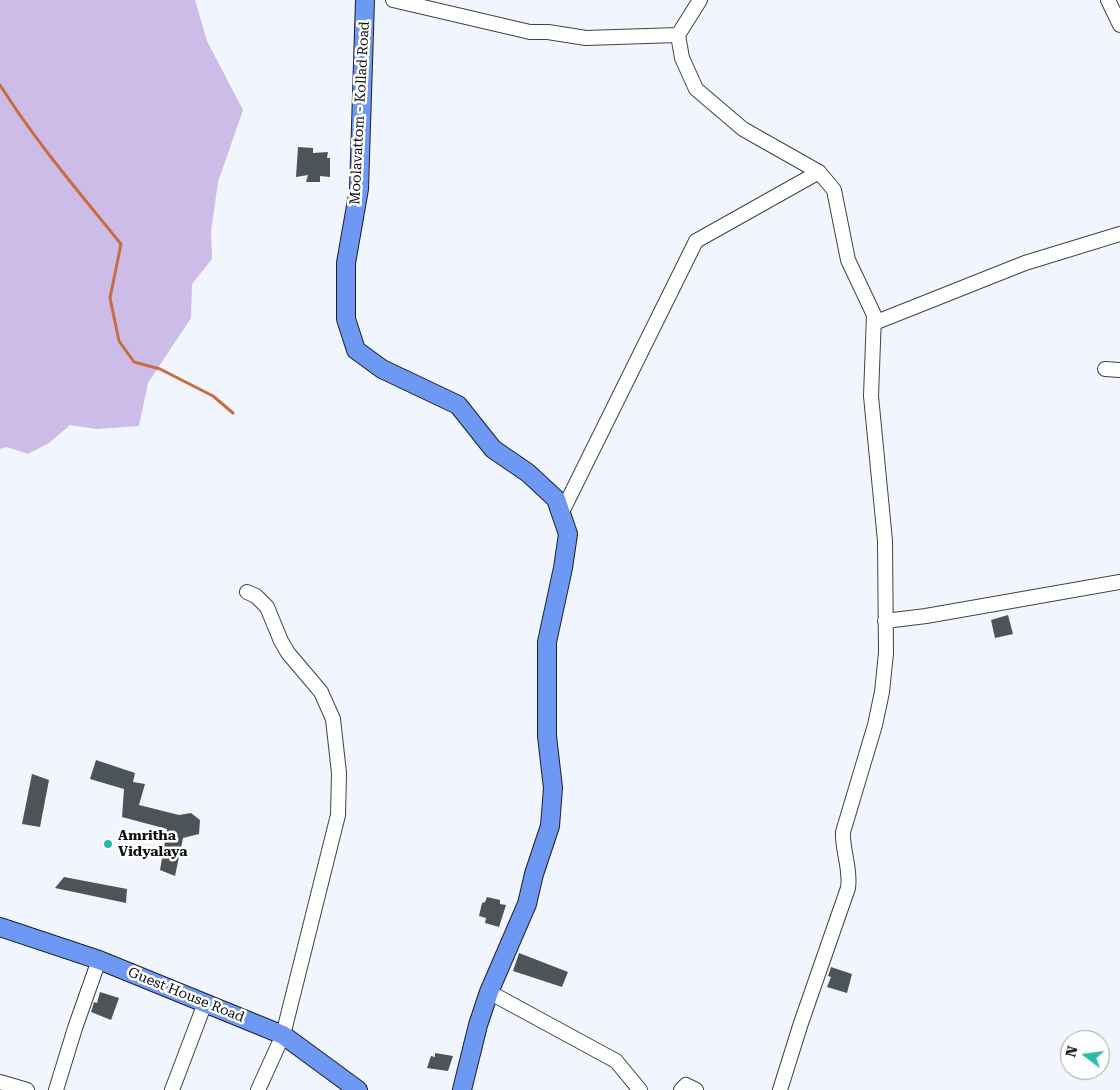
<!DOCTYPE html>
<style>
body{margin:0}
#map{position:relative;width:1120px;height:1090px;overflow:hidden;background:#f1f5fe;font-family:"Roboto Serif",serif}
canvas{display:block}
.north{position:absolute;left:1060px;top:1030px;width:50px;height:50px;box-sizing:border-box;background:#fff;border:1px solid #9f9f9f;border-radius:50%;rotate:285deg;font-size:14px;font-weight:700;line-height:20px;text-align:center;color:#0f0f0f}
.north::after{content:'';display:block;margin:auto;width:18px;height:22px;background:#2cbaa8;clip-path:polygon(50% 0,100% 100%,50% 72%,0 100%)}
</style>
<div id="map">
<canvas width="1120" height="1090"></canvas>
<div class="north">N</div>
</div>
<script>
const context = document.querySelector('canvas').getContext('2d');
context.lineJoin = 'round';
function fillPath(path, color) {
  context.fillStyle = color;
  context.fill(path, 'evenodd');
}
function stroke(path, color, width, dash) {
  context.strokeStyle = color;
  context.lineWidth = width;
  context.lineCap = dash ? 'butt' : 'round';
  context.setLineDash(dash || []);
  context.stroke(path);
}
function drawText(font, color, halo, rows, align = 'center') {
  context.font = font + ' "Roboto Serif",serif';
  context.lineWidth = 5;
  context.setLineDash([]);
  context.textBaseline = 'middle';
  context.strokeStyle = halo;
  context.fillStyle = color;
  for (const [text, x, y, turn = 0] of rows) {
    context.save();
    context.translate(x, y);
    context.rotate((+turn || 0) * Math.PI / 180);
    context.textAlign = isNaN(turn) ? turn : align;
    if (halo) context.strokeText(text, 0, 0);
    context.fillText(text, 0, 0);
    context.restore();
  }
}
fillPath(new Path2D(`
 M0,0H195L207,41L243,110L218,182L211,232L212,259L192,284L191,318L148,383L139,426L96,429L70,425L49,443L28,454L7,447L0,449Z`), '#cebce8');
stroke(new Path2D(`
 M0,85C36,142 78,191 121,244L110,298L119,341L134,362L160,369L213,396L233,413`), '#c86d42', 3);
fillPath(new Path2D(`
 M298,147L313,148V153L328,152L327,158H330V177L320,176V182H306L308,175L296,177Z
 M1008,615L1013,634L995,638L991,620Z
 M96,760L135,773L133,782L145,784L139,805L179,815L191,813L200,820L199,834L183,838L175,876L160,870L167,829L122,817L124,789L90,779Z
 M32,774L49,780L40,827L22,824Z
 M64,877L127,889L126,903L55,888Z
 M487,897L500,900V904L506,905L499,927L485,923L486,918L479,916L482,903L485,902Z
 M519,953L568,972L562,987L513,971Z
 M831,967L852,974L847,993L827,987L831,977L828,976Z
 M100,992L119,998L111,1020L91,1012L94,1002L97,1003Z
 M435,1053L453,1056L448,1071L427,1068L431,1056L435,1057Z`), '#4c5457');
const minor = new Path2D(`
 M393,0L530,32H548L586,38L678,35
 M700,0L678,35L682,58L696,89L743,129L819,172L834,190L848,260L874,315L871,396L885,541L886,653L882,692L875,725L843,832C842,851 851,868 848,888L801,1023L780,1090
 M1108,0L1120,25
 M874,323L1025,263L1120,234
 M1105,369L1120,370
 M561,514L696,241L819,172
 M247,592L256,596L267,607L281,641L288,653L321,692L333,719L339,773L338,815L283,1035L258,1090
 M885,621L926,616L1120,582
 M489,992L616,1061L640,1090
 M0,1082L27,1090
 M56,1090L75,1028L99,960
 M172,1090L205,1003
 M681,1090L686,1085L696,1090`);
const major = new Path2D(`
 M365,0L359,189L346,263V319L356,350L382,369L458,405L493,449L528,473L556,499L568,534L563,568L547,642V736L553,788L550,826L534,874L527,904L489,992L478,1025L462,1090
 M0,927L99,960L283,1035L358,1090`);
stroke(minor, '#424242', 16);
stroke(major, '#202020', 20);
stroke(minor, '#fff', 14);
stroke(major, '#6d98f3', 18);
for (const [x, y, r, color] of [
 [108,844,5,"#2cbaa8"]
]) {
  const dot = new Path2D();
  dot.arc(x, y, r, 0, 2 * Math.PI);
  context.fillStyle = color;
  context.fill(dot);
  stroke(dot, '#fff', 2);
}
drawText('14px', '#0f0f0f', '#fff', [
 ["Moolavattom - Kollad Road",360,113,-87],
 ["Guest House Road",186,995,22]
]);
drawText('bold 14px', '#0f0f0f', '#fff', [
 ["Amritha",118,836],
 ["Vidyalaya",118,852]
], 'left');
</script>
